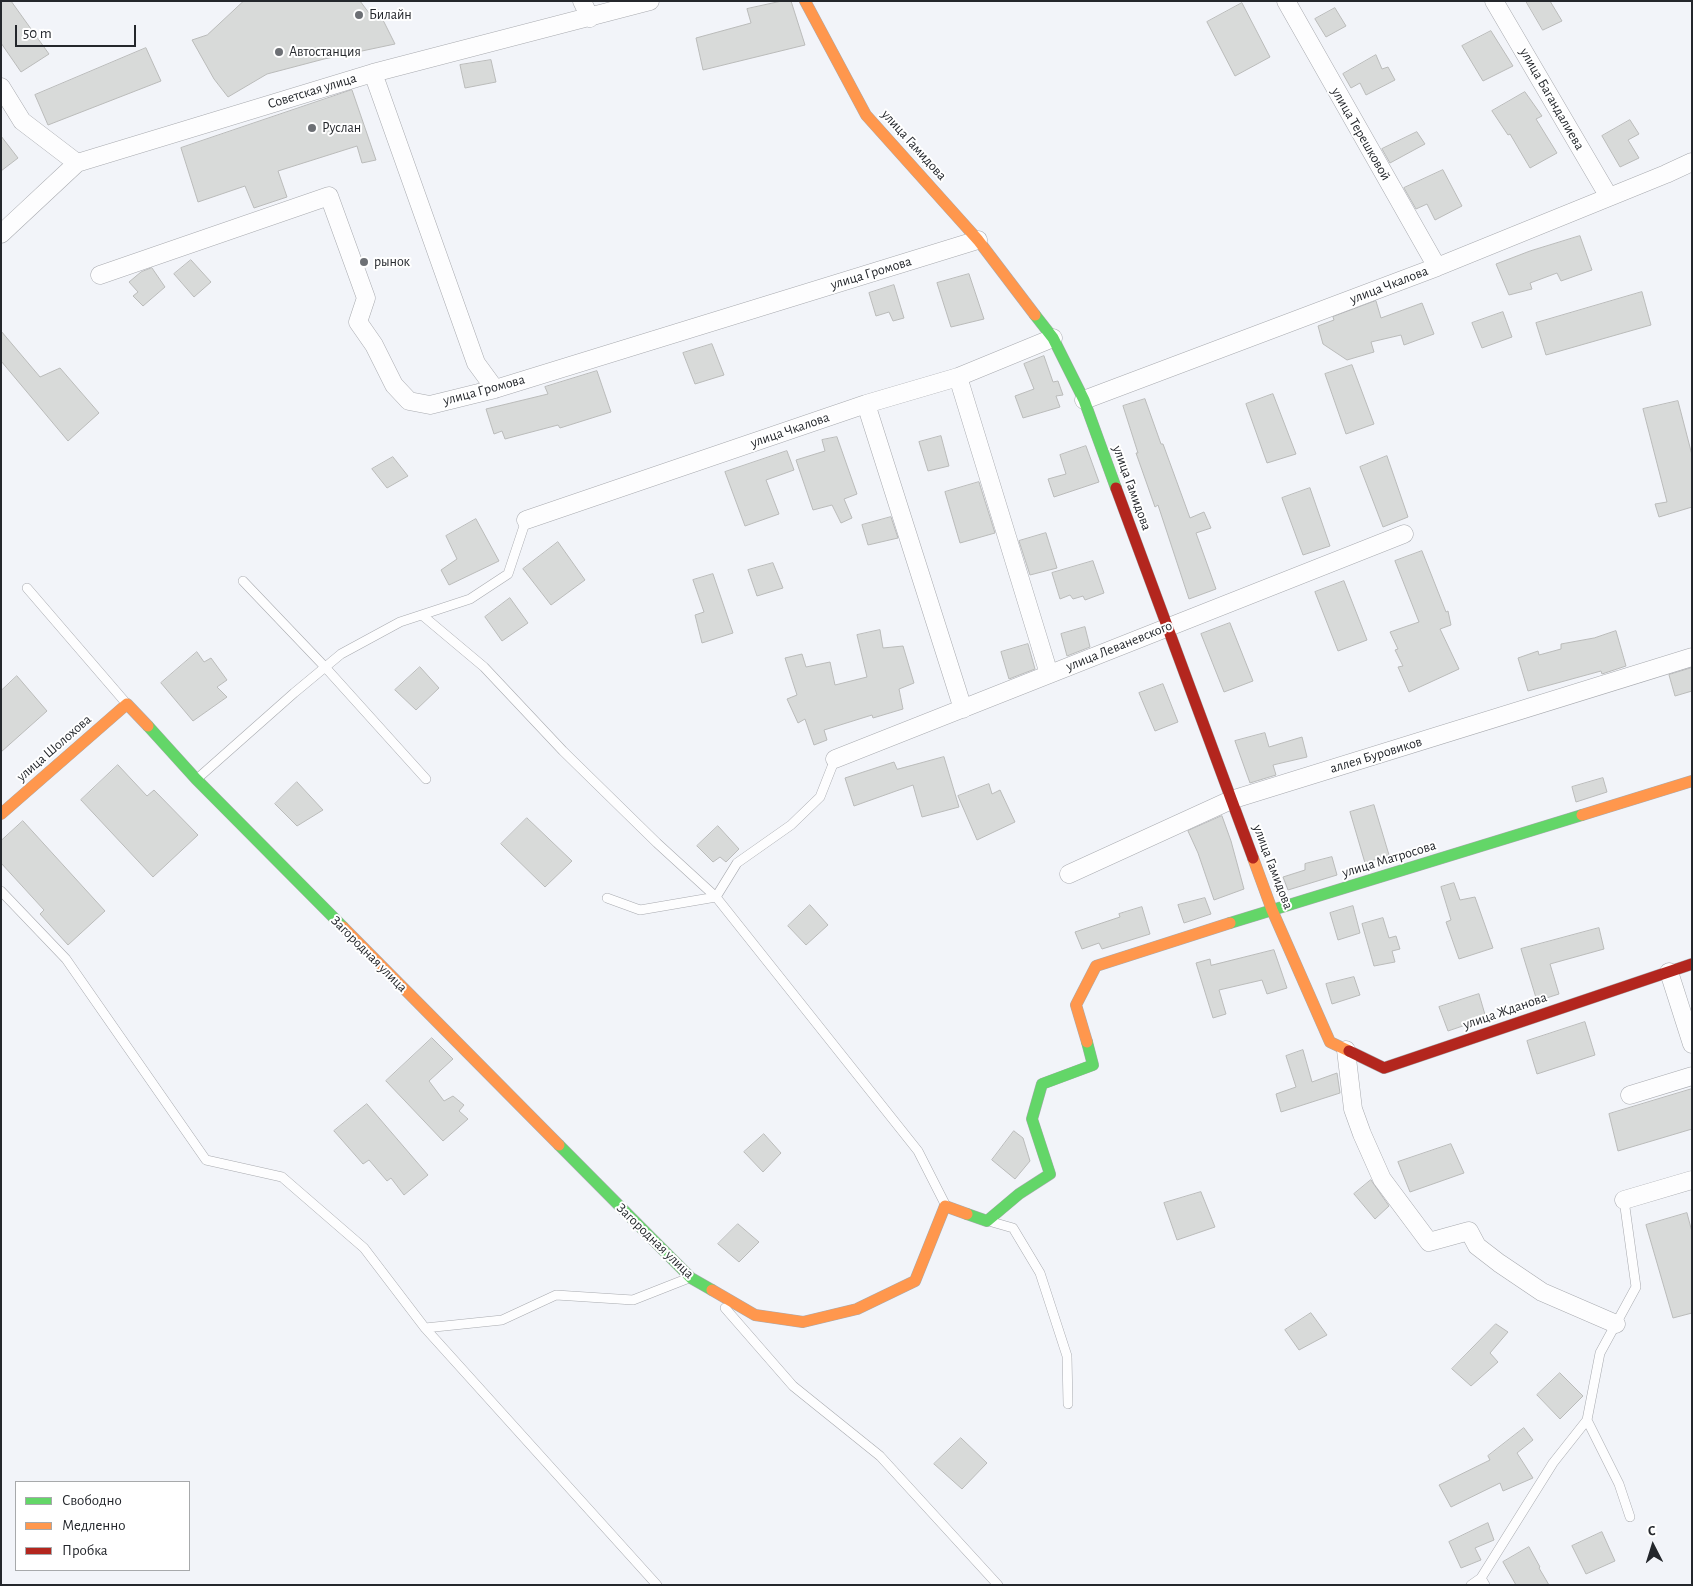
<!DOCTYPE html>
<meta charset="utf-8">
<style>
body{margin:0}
#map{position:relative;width:1693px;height:1586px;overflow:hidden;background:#f2f4f9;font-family:"Alegreya Sans",sans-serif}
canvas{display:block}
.frame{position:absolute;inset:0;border:2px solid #24272c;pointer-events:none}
.legend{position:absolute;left:15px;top:1481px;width:175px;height:90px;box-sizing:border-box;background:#fff;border:1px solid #a7a9ab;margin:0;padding:6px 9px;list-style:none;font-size:15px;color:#24272c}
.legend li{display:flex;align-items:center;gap:10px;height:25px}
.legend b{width:25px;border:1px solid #a7a9ab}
.north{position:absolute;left:1628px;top:1521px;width:50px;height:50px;-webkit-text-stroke:4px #fff;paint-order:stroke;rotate:355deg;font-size:14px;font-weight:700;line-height:20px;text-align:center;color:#24272c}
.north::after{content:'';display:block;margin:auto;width:18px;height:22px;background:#24272c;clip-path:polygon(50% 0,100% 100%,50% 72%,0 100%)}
.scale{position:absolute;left:15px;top:25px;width:121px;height:22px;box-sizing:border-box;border:2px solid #24272c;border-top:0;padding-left:6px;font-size:15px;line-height:18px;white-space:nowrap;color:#24272c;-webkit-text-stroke:4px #fff;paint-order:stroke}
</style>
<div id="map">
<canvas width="1693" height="1586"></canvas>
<div class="frame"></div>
<ul class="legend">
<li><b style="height:6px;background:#63d668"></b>Свободно</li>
<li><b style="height:6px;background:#ff974d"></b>Медленно</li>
<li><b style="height:6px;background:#b3261e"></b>Пробка</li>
</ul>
<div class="north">С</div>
<div class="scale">50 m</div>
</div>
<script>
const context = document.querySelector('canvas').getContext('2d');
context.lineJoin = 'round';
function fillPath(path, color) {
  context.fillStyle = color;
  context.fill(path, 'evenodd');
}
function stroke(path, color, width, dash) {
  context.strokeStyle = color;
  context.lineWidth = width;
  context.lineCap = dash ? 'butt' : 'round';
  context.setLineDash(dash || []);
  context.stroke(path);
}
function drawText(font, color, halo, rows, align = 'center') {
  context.font = font + ' "Alegreya Sans",sans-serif';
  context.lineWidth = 4;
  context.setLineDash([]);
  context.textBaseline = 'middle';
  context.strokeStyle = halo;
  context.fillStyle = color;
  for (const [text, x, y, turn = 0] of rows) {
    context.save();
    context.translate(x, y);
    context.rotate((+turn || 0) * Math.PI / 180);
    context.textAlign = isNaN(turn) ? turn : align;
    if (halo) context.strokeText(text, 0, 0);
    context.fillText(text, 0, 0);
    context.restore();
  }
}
const building = new Path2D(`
 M1,1H11L49,54L21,72L1,43Z
 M244,1H360L369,13L377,8L395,44L324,59L267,74L228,97L214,79L192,40L207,35Z
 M782,1H791L805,45L703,70L696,38L751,23L747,9Z
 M1526,1H1550L1562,21L1543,30Z
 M1242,3L1270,57L1235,76L1207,22Z
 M1335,8L1346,26L1326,37L1315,19Z
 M1491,31L1513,66L1483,81L1462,46Z
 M146,48L161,81L48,125L35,95Z
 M1376,55L1382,69L1388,67L1395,80L1366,95L1360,83L1351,88L1343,74Z
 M491,60L496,82L465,88L460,65Z
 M352,90L376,160L362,163L357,146L278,171L287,197L254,208L245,186L198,202L181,148Z
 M1525,92L1542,116L1536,119L1557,153L1530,168L1510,134L1508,135L1492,111Z
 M1630,120L1639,134L1628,140L1639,158L1620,167L1602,136Z
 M1417,132L1425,144L1390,163L1382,149Z
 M1,136L18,158L1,171Z
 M1443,170L1462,206L1435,220L1427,204L1416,209L1404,188Z
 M1580,236L1592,270L1561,281L1557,273L1530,283L1532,289L1509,295L1496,264L1530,251Z
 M191,260L211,282L194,297L174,274Z
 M152,268L165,287L143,306L133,296L138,292L129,282L141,272Z
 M969,274L984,319L951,327L937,283Z
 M894,285L904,318L893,321L889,312L876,316L869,293Z
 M1642,292L1651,325L1546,355L1536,323Z
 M1376,301L1381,318L1422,303L1434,334L1404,345L1401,335L1371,342L1374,352L1347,360L1323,344L1318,326L1334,320L1333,317Z
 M1503,312L1512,337L1482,348L1472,323Z
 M1,331L40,377L60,368L99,413L68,441L1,361Z
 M712,344L724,375L695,384L683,353Z
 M1044,356L1053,382L1058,381L1063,395L1056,396L1060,407L1023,418L1015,396L1034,389L1024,364Z
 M1352,365L1374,424L1346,434L1325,374Z
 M597,371L611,412L560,428L558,425L505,439L502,431L494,434L486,409L548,394L545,387Z
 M1273,394L1296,454L1267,463L1246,404Z
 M1145,399L1161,444H1163L1190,518L1204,512L1211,528L1196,533L1216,589L1189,599L1158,505L1155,507L1136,453H1138L1123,406Z
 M1678,401L1692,455V507L1659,517L1655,504L1667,502L1643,409Z
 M941,436L949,466L928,471L919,442Z
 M837,437L857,494L844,499L852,518L841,523L832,505L813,510L796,460L825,451L822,440Z
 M1086,446L1099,482L1054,497L1048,479L1066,474L1060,455Z
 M787,451L794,470L766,480L779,514L745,526L725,472Z
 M1387,456L1408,517L1383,527L1360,467Z
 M393,457L408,476L387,488L372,469Z
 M979,482L995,533L960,543L945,492Z
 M1310,488L1330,546L1303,555L1282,498Z
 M891,517L898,538L868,545L862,525Z
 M476,519L499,561L449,585L441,570L457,559L446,536Z
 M1046,533L1057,568L1030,575L1019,541Z
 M558,542L585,580L551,605L523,569Z
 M1422,551L1446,612L1448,611L1451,625L1440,629L1459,669L1409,692L1398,667L1403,666L1395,650L1398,649L1390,632L1419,622L1395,561Z
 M1093,561L1104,593L1085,600L1083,596L1073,599L1070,595L1060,599L1052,573Z
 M773,563L783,588L757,596L748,570Z
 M713,574L733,633L702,643L695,615L704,612L693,580Z
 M1344,581L1367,640L1338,651L1315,592Z
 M510,598L528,623L502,641L485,617Z
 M1230,623L1253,681L1224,692L1201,634Z
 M1085,627L1090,647L1067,656L1061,634Z
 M880,630L883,648L903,646L914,683L899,689L903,709L873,718L872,715L824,730L827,740L814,745L805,719L798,723L787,699L797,695L785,658L802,654L806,667L830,662L835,685L867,677L857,635Z
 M1616,631L1626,666L1602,674L1601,671L1528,691L1518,658L1538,651L1539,655L1561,649V644L1594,638Z
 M1028,644L1035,669L1009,679L1001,652Z
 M197,652L204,662L211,658L227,680L217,687L227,697L193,721L161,683Z
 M420,667L439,688L416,710L395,690Z
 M1692,668V691L1675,696L1669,675Z
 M17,676L47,711L1,752V691Z
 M1163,684L1178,722L1155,731L1139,693Z
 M1265,733L1269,747L1302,737L1307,757L1273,765L1276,775L1250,783L1235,741Z
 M944,757L959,807L922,817L913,785L854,806L845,778L894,762L897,769Z
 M118,765L147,796L154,790L198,835L153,877L81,800Z
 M1603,778L1607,792L1576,802L1572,787Z
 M297,782L323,810L297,826L275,804Z
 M989,784L992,794L1000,790L1015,822L977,840L958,796Z
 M1374,805L1389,855L1365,863L1350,812Z
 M1222,816L1231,841L1244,889L1214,900L1198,853L1188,831Z
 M527,818L572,861L545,887L501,844Z
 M23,821L105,911L68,945L40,914L44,910L1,863V841Z
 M718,826L739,849L726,862L720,857L713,862L697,846Z
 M1332,857L1337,875L1288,890L1283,877L1305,870V864Z
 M1454,883L1460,900L1475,897L1493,948L1459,959L1446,922L1451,920L1441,887Z
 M1205,898L1211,914L1184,923L1178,905Z
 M810,905L828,925L806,945L788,926Z
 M1353,906L1360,933L1338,940L1330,913Z
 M1142,907L1150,934L1102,949L1099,943L1082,949L1075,932L1120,917L1119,914Z
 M1383,918L1389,938L1396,936L1400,949L1392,951L1395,962L1374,966L1362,924Z
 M1599,928L1604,949L1550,964L1559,994L1537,1001L1521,949Z
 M1274,950L1287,988L1267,994L1262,980L1219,990L1226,1014L1213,1018L1196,963L1210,959L1211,965Z
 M1354,977L1360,995L1332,1004L1326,984Z
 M1479,994L1486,1018L1448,1031L1439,1007Z
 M1585,1022L1595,1055L1537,1074L1527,1041Z
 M432,1038L453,1059L429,1081L444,1101L453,1096L464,1105L459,1111L468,1119L443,1141L386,1081Z
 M1303,1050L1312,1082L1337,1073L1340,1093L1281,1112L1276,1094L1296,1087L1286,1056Z
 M1692,1089V1129L1618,1151L1609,1114Z
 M367,1104L428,1175L404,1195L391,1178L387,1181L369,1160L363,1164L334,1131Z
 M1014,1131L1023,1138L1030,1161L1015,1179L992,1160Z
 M764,1134L781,1153L763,1172L744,1152Z
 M1451,1144L1464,1173L1410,1192L1398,1162Z
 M1371,1180L1389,1206L1375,1219L1354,1194Z
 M1201,1192L1215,1227L1177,1240L1164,1203Z
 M1687,1213L1692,1232V1313L1673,1318L1646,1225Z
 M738,1224L759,1242L739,1262L718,1244Z
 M1311,1313L1327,1335L1299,1350L1285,1330Z
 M1496,1324L1508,1332L1490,1353L1498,1362L1471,1386L1452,1369Z
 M1560,1373L1583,1396L1560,1419L1537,1395Z
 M1524,1428L1533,1440L1517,1453L1533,1478L1503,1491L1500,1483L1451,1507L1439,1485L1490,1460L1488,1456Z
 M961,1438L987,1463L962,1489L934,1464Z
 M1488,1523L1494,1540L1475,1548L1481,1560L1461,1568L1449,1542Z
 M1602,1532L1615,1561L1586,1574L1572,1546Z
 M1529,1547L1540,1567L1539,1568L1549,1585H1516L1503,1562Z`);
fillPath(building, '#d8dad9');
stroke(building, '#babbba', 1);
const lane = new Path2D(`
 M243,581L325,667L426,779
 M27,588L126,703
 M422,615L484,667L563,751L657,843L716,897L918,1151L945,1204
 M198,778L294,693L341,654L400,622L470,599L508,574L526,520
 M1,891L66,959L206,1160L282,1177L364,1248L425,1328L657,1585
 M607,898L640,910L716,897L737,863L791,825L820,797L835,759
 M992,1222L1013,1228L1040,1273L1067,1356L1068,1404
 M725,1308L793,1386L880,1456L998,1585
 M425,1328L502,1320L556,1295L633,1300L689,1278
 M1587,1420L1619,1484L1630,1517
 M1471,1585L1481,1578
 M1485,1585L1481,1578L1553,1463L1587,1420L1600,1353L1636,1287L1624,1200`);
const street = new Path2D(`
 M582,1L590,18
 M1286,1L1437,267
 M1494,1L1609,197
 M373,73L476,363L495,389
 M1,87L22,121L77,163
 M1,234L77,163L373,73L650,1
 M100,275L329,196L366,298L358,322L374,345L394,385L409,401L430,405L495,389L978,240
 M958,377L1049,674
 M1084,400L1437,267L1666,174L1692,162
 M866,404L963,709
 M526,520L866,404L958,377L1053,338
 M835,759L1404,534
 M1069,874L1231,800L1692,657
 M1669,972L1692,1044
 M1346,1050L1353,1109L1362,1134L1382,1179L1429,1242L1469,1231L1477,1246L1499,1263L1542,1292L1616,1324
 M1630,1095L1692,1076
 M1624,1200L1692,1180`);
const fast = new Path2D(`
 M1035,315L1053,338L1084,400L1116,488
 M148,726L196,779L343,927
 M1230,923L1582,815
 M559,1145L691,1278L712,1290
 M967,1214L987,1221L1019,1194L1050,1174L1032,1119L1042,1084L1093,1065L1087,1042`);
const slow = new Path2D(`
 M805,1L866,115L978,240L1035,315
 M1,814L127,704L148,726
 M1582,815L1692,781
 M1253,858L1272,910L1330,1042L1349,1051
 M343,927L559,1145
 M1087,1042L1076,1005L1096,966L1230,923
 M712,1290L755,1315L803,1322L857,1309L915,1281L945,1206L967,1214`);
const jam = new Path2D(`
 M1116,488L1253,858
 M1349,1051L1384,1068L1692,964`);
stroke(lane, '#a8aaaf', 10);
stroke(street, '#a8aaaf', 19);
stroke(fast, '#a8aaaf', 12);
stroke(slow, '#a8aaaf', 12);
stroke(jam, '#a8aaaf', 12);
stroke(lane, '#fdfdfe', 9);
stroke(street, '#fdfdfe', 18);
stroke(fast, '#63d668', 11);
stroke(slow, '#ff974d', 11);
stroke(jam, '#b3261e', 11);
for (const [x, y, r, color] of [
 [359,15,5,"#6c6f74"],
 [279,52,5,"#6c6f74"],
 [312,128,5,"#6c6f74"],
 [364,262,5,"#6c6f74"]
]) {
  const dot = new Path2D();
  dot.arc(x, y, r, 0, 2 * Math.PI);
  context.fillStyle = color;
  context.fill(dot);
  stroke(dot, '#fff', 2);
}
drawText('14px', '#24272c', '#fff', [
 ["Билайн",369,15],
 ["Автостанция",289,52],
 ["Руслан",322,128],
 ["рынок",374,262]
], 'left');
drawText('14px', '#24272c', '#fff', [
 ["Советская улица",312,91,-17],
 ["улица Багандалиева",1552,99,60],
 ["улица Терешковой",1361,134,60],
 ["улица Гамидова",914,145,48],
 ["улица Громова",871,273,-17],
 ["улица Чкалова",1389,285,-21],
 ["улица Громова",484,390,-15],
 ["улица Чкалова",790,430,-19],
 ["улица Гамидова",1132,488,70],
 ["улица Леваневского",1119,646,-22],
 ["улица Шолохова",54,748,-41],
 ["аллея Буровиков",1376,755,-17],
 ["улица Матросова",1389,859,-17],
 ["улица Гамидова",1273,867,69],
 ["Загородная улица",369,954,45],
 ["улица Жданова",1505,1011,-19],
 ["Загородная улица",655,1241,44]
]);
</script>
